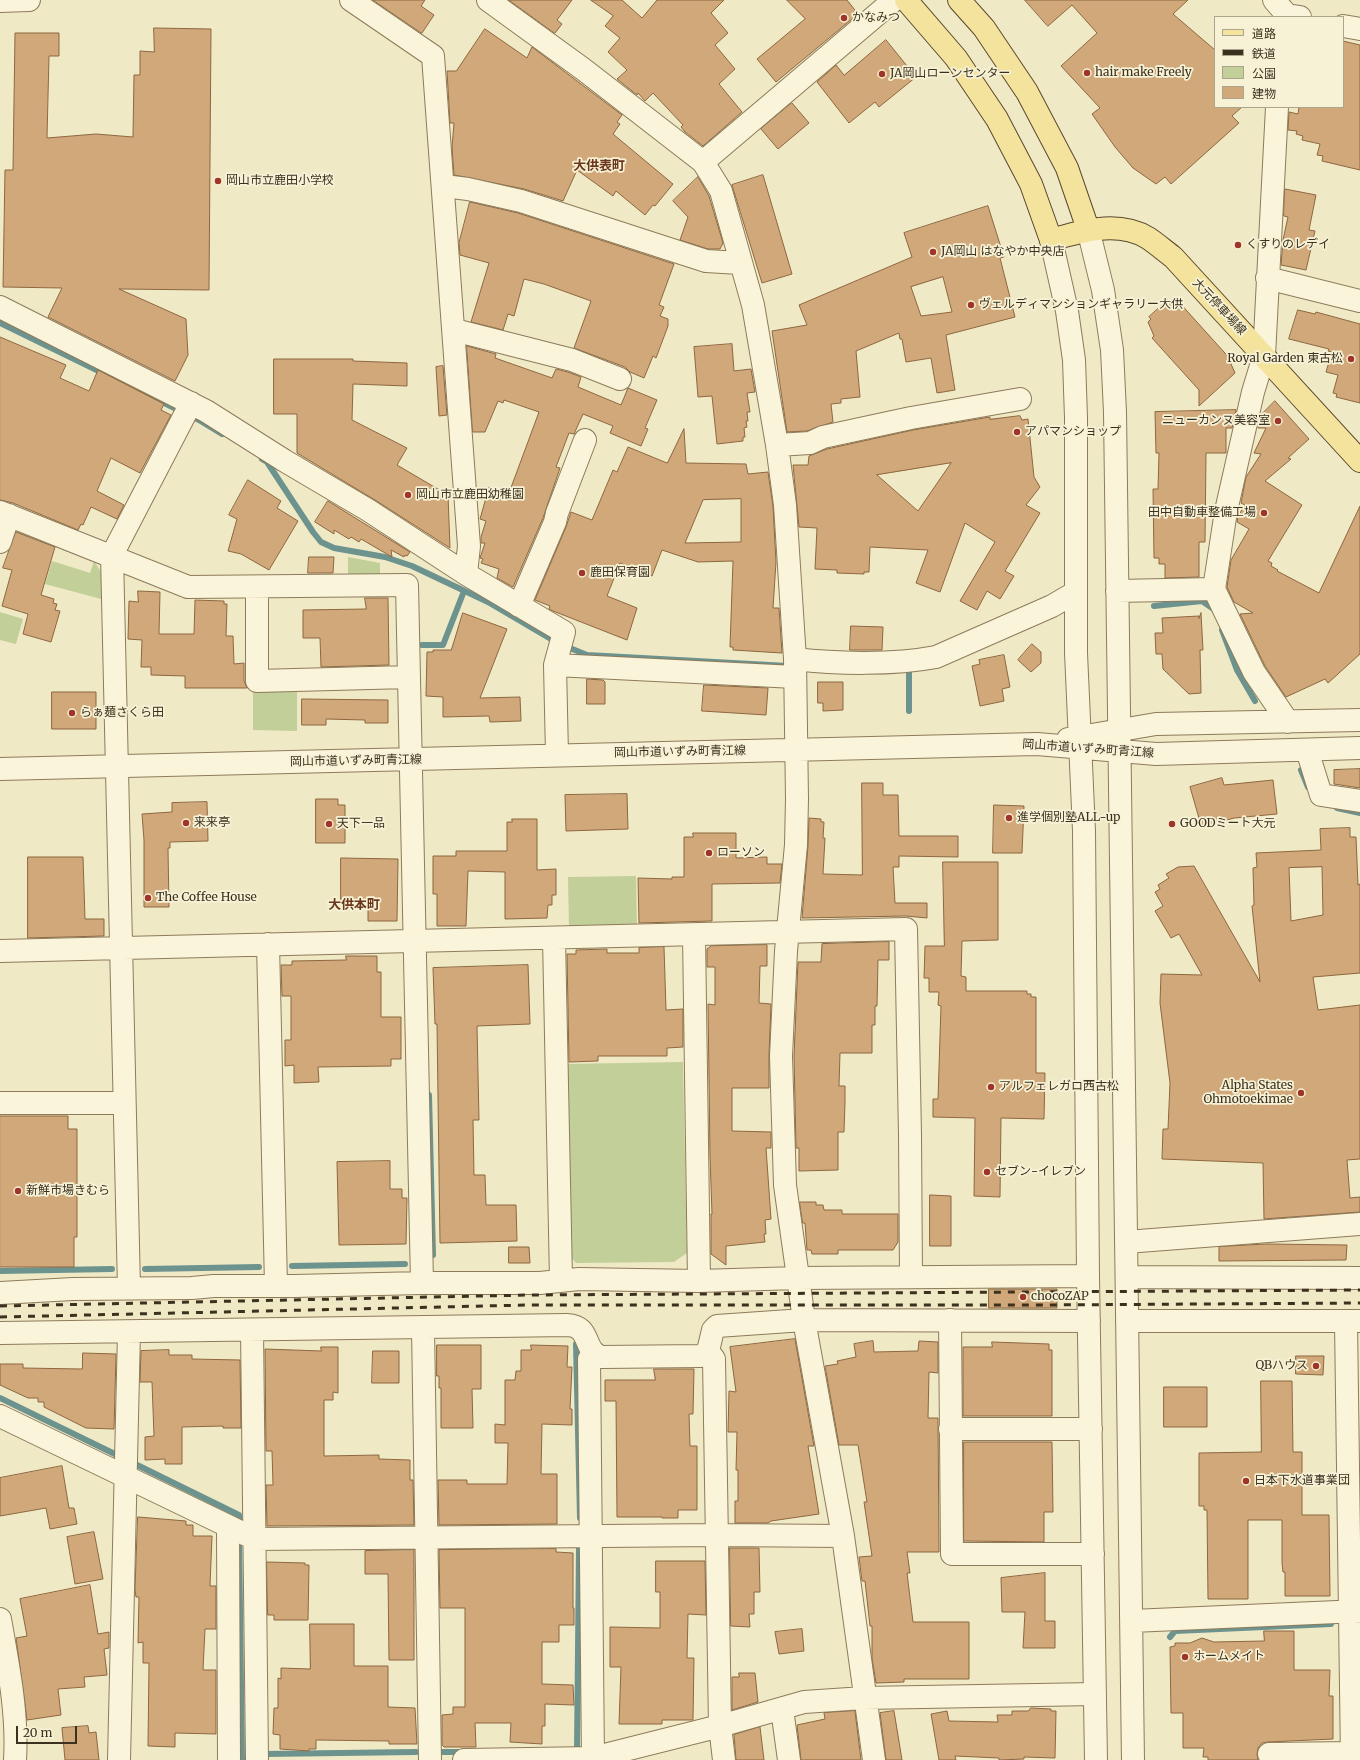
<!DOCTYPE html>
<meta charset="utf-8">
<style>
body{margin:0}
#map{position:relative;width:1360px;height:1760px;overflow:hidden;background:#f0e9c6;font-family:Merriweather,"Noto Sans JP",serif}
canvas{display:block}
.legend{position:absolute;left:1214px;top:16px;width:130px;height:92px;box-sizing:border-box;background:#f7f2d6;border:1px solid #aca58d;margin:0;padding:5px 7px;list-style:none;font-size:12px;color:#3c311f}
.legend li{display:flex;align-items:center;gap:8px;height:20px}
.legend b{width:20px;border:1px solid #aca58d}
.scale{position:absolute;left:16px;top:1726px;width:61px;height:18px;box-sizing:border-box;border:2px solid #3c311f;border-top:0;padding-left:5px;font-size:12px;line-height:14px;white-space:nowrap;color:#3c311f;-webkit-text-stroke:3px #f7f2d6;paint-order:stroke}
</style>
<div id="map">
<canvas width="1360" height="1760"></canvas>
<ul class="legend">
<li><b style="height:5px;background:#f4e39d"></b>道路</li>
<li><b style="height:5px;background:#3c311f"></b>鉄道</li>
<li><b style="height:11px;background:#c2cf99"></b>公園</li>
<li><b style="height:11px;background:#d0a87a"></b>建物</li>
</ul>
<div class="scale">20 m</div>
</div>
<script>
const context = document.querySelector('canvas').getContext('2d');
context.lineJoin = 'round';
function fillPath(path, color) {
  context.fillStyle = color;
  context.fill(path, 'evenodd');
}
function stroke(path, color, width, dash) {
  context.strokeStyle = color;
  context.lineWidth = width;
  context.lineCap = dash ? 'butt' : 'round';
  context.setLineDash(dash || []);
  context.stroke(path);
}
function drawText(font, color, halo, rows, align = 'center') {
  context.font = font + ' Merriweather,"Noto Sans JP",serif';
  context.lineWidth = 3.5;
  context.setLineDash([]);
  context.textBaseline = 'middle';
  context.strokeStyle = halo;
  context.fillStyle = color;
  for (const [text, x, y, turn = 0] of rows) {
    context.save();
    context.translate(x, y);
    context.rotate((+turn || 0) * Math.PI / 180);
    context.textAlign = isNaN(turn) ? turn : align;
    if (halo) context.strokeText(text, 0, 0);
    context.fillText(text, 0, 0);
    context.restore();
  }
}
fillPath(new Path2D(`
 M348,557L380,563V578L348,577Z
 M52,561L90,573L94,561L101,572V599L45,584Z
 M0,612L23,619L16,644L0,640Z
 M253,687H297V731L253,730Z
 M636,876L637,929H569L568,877Z
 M683,1062L687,1253L674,1262L576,1263L569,1255L565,1064Z`), '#c2cf99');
stroke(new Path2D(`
 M0,323L199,420L222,434
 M262,459L267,462L313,532L321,542L334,548L385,557L412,566L488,602L556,642
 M1154,606L1202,601L1215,610
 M1222,630L1237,670L1255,701
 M422,645H443L464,591
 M565,646L587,655L788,666
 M909,669V711
 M1301,770L1308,787
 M1337,808L1360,813
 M429,1095L433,1255
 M292,1266L405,1264
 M145,1269L259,1267
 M0,1271L112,1269
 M576,1344L580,1518
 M0,1398L123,1458
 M131,1462L239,1515V1527
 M239,1536L242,1760
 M1170,1637L1175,1631L1331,1624
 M577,1751L579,1549
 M443,1752H464
 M264,1754L416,1752`), '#6d938e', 6);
const building = new Path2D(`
 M373,0H425L421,6L434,15L422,33Z
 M509,0H572L557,20L562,24L555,33Z
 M591,0H622L642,18L657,0H724L711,13L728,33L715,45L735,69L719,84L742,112L703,146L685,132L681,127L683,125L653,93L645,101L638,93L637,95L617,79L627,70L608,52L620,38L605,26L613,16Z
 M787,0H847L858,14L776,82L757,59L805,19Z
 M1025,0H1188L1173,14L1215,50V107H1242L1232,116L1239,123L1171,184L1165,177L1156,184L1133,168L1115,147L1092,114L1100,108L1061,66L1097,33L1072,5L1048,26Z
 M154,28L211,29L209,290L119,289L186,319L188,355L175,381L48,317L62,288L3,287L5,170H13L15,33H59V56H49L47,138L96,134L133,137L134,75H140V51L154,52Z
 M485,29L527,58L532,47L622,115L617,122L620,124L613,134L673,184L655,206L653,205L645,215L616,191L613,196L577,170L563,201L524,189L454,175L452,147L454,123H450L447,71H456Z
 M886,40L916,77L879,107L875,102L849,123L817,82L836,65L844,75Z
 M1343,41L1360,45V170L1322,161L1323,156L1317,155L1320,144L1302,140L1303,136L1296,134L1297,131L1288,130L1289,112L1298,114L1299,107H1343Z
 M792,103L809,123L778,149L761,129Z
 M763,175L792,274L762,283L732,185Z
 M698,177L709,196L723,243L720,249H708L680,240L688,217L673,201Z
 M1285,189L1316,195L1309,230L1315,231L1306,270L1281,265L1283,240L1288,217L1284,216Z
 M470,202L518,213L674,264L659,305L664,307L660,316L668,319V326L656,358L653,356L644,378L630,372L625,367L574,348L591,301L544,284L524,279L514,316L508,314L503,330L471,322L489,263L460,255L459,243Z
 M988,206L1004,257L1000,258L1015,317L946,335L955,390L937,393L931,358L906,362L902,339H900L899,333L856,351L860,397L841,399V403L831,404L833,422L807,431L787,432L772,331L807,325L799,305L912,257L904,233ZM943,277L952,312L921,316L911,287Z
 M1168,300L1171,303L1173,301L1175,304L1178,301L1233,362L1231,364L1235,373L1199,406V390L1152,338L1154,336L1148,322L1151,319L1149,317Z
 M1298,310L1315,314L1316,312L1360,324V403L1336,397L1337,394L1333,393L1338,375L1326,372L1332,352L1328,351L1329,349L1289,339Z
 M0,337L66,365L60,378L89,391L98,370L164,404L161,410L171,415L140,473L111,458L97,491L124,505L117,519L91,507L83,525L81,524L78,530L13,503L0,500Z
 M732,344L734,371L751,369L755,392L747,393L750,412H747L748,421H746L747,427L744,428L745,437H743V441L717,444L712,396L698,397L694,347Z
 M467,346L496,354L495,358L552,378L556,369L568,372L581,377L578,387L621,405L628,388L657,400L645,428L648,429L641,446L610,433L613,426L583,414L574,434L569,433L556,467L560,468L543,518L513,587L497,578L499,569L481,563L483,559L480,558L485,543H481V537L486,521L480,519L489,487L509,493L539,412L504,400L503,403L498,401L485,432H473Z
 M274,359H353V361L407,363V386L353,384L352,420L407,448L397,465L448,495L450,548L375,500L297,453V414H274Z
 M443,366L447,415L439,416L436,367Z
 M1275,401L1309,439L1288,458L1291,459L1265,481L1302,505L1268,561L1272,563L1271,566L1278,570L1277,571L1319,593L1360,506V654L1328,683L1325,679L1286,697L1265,666L1240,614L1253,613L1234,602L1227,587L1231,560L1249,529L1237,522L1238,516L1245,505L1241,503L1246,477L1261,454L1254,453L1266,428H1258L1261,415Z
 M1236,410L1232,428H1226V453H1206L1205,542H1199V577L1165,578V564H1159V558H1154L1153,489H1158L1159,453H1156L1155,412Z
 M1020,416L1022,420L1028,419L1034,477L1040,487L1026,505L1040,513L1005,571L1014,576L1000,599L987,591L977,610L960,601L995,542L965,523L940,592L916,583L928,550L870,547L869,572H864V574L837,573V570L815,569L817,528L799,527L793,465H808L809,456L827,449L913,430L990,417V419ZM951,463L918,511L877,475Z
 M684,429L686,463L746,464L748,474L768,472L773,506L776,562L773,608H779L782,653L733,650V647H730L733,561L698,562L662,550L652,576L620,563L607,596L637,608L627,640L553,611L549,609L550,606L535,600L566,527L571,512L592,520L613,470L617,472L628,447L667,463ZM741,499V542L685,543L703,500Z
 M248,480L281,501L277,508L298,521L269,570L241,554L228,551L237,519L229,515Z
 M328,501L410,552L407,556L405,555L404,557L391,550L392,557L361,539L359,542L351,537L349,539L334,530V534L315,522Z
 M16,532L55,547L41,595L54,599L53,603L57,604L55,610L60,611L51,642L23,634L28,614L2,606L12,570L3,568Z
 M309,557H334L333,573H308Z
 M138,591L160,592L159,634H194L195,600L224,601V604H227L226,636H233L234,664L244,663V681L247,688H185V676L151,675V667H141L142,640L128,639L129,601L138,602Z
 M365,598H388L389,665L321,667L320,638H303V610L366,609Z
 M463,613L507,629L480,698L520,697L521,721L490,722L489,716L443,717V697L426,696L427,652H433V650H451Z
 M1201,613L1203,650H1200L1201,693L1189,694L1163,669L1162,654H1156L1155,633H1163L1162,618L1199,616V618Z
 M851,626L883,627L882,650H850Z
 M1032,644L1041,652V663L1031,672L1018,660Z
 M1004,655L1010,687L1002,689L1004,701L980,706L972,666L980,664L979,660Z
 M587,679L603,680L605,682V704H587Z
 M818,682H843V710L823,711V703H818Z
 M704,685L768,688L766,715L702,711Z
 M52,692H96V729H52Z
 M302,699L388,700V723H365V720L326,719V725H302Z
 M1360,769V788L1334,784V770Z
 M1222,778L1224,785L1273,780L1277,814L1234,818L1207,826V824L1201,825L1190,787Z
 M862,783H883V795H898L899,836H958V857L899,856V867H893L895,903H927V918L906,916L802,918L808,846L809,818L821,819V822H824L823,838H825L823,874L862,875Z
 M627,794L628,829L566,831L565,795Z
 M316,799H338V805H345V843H316Z
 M207,802L208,841L170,842V848H168L169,907H144V840L142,814L172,812V803Z
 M994,805L1024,806L1022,853H993Z
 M512,819H537V870L556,869V895H552V905H548L547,918L505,919V872L468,871L466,926H437V894H433V856H456V851H507V822H512Z
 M1350,828V837H1356L1358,885L1360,884V973L1313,977L1318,1010L1360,1005V1159L1347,1160L1350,1198L1360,1197V1212L1264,1219L1263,1163L1162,1159L1163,1129H1168L1170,1083L1160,1003L1161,974L1202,975L1179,934L1171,938L1155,911L1163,906L1155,892L1160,889L1158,885L1169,878L1166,874L1178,867L1194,866L1260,982L1252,906L1254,905L1253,868L1257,867L1256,853L1321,850L1320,829ZM1322,867L1323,915L1291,921L1289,868Z
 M693,833H736V858L767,857V864H782L780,883L712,884V921L639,923L638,878L672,879V877H684V837H693Z
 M28,857H83L85,919H104V936L28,938Z
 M341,858L398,859L397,921H368V901H341Z
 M943,862H998V940L962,941L961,976L966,977V991H1027V994H1031V997H1036V1073H1045L1044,1119L1001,1118L1000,1197L974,1196L975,1118L933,1117V1099H938L941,1006L938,1005L939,992H929V978H924L925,946H944Z
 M889,942V960H878L877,1006H875V1025H872V1053H840L839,1086H845V1103L844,1132H838V1170L799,1171V1148H796L794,1056L798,962H821L822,944Z
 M767,945V966H760L759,1003L771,1004L769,1055V1088H732V1131L771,1132V1148H766L771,1219L765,1220L766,1234H764L765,1242L726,1246V1265L711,1254V1214H712L710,1156L708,1004L715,1005V967H707V949L711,946Z
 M664,947L666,1010L683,1009V1047L667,1048V1056H598V1061L569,1062L567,954H576V950L607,949V953H639V948Z
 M346,956H377V972H381V1017H401V1059H391V1066L318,1067L319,1082L294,1083V1065L285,1066V1040H291V996H282L281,965H292V961L346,960Z
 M528,965L530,1024L477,1026L479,1120H473L474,1175H485L486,1205H516L517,1241L440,1243L437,1024H435L433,968Z
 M0,1116H68V1129H77V1237H74V1267H0Z
 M390,1161V1189H402V1198H407L406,1244L339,1245L337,1162Z
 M930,1195L951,1196V1246H930Z
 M800,1202H816V1205H823L824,1210H842V1214H898V1242L893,1250H838V1254H812L811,1250H807L805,1223H803Z
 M1266,1244L1347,1245L1346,1260L1219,1261V1247Z
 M509,1247H529L530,1263H509Z
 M989,1289H1057V1308H989Z
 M795,1339L814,1446H808L819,1514L771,1521L768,1523H735V1501H738V1470H736L737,1432H728L729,1391L736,1392L730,1347Z
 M873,1341L874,1352L918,1351L919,1341L938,1342V1373L929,1372L928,1418H938L939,1552H907L910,1573H907L913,1622H969V1679H904V1682L876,1683L872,1658V1626H870L865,1581H862L859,1557L872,1556L864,1502H867L858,1445H839L825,1366L838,1364L837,1361L856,1357L854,1344Z
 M992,1342L1049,1344V1350H1052V1416H963V1347H992Z
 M437,1345H481V1389H472L473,1428H441V1388H439V1376H437Z
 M531,1345L568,1346L567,1367H572L570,1409H572V1425L542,1424L541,1474H557V1524L439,1525L438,1480H467V1484H507L508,1443H495V1424L505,1425V1380H515L516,1371H521V1350H531Z
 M321,1347H338V1393L333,1392V1400H324V1456L379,1455V1459L410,1460V1480H413L414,1525L267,1526L266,1485H273L272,1451H266L265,1349L321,1351Z
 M169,1350V1355H192V1359L240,1360L241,1428H223V1426L182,1427V1464H165V1459L145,1460V1437L154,1436L152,1382H140L141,1351Z
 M373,1351H399V1383H372Z
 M83,1353L116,1354L114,1429L86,1428L44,1407V1402H38V1398H28L0,1385V1364H23V1368L82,1369Z
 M1296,1356H1324L1323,1375L1296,1374Z
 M654,1369H694L693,1414H689L690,1446H697V1510H678V1518H662V1517H617L616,1401H605V1380H655Z
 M1261,1381H1292L1293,1452H1302V1515H1329L1330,1596H1285V1572H1283L1282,1563V1520H1248V1599H1208L1207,1510H1204V1506H1199V1453L1261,1452Z
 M1164,1387H1207V1427H1164Z
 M964,1442H1052L1053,1512H1044V1542L964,1541Z
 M62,1466L69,1508H74L77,1524L50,1529L46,1508L0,1516V1478Z
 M138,1517L186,1521V1525H193V1536H212L210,1586H216V1629H205L203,1670H216V1734L175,1733V1747L148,1746L149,1663H143V1642L138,1643L139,1597H136L135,1590Z
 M94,1532L103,1579L75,1584L67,1537Z
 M730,1548H759L760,1592H754V1614H749L750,1627L731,1626Z
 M556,1549V1552L573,1553V1608H574V1625H559V1642H542V1684L573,1685L574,1705L545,1704V1726H542V1744L510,1742L511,1723H475L476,1747H444L442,1745V1715L453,1714V1707H465V1608H440L439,1550Z
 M414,1550V1660H389L388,1574H365V1551Z
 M656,1561H705L706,1615L688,1614L687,1658H694L693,1720H662V1724H619L621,1667H610V1627L660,1628V1592H656Z
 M267,1562L305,1563V1565H309L308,1620H274V1615H268Z
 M1045,1573V1621H1055V1648H1023L1025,1612H1002L1001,1578Z
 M90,1585L98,1634L109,1632V1648L104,1649L107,1675L84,1677L85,1687L58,1689L61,1715L27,1720L16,1638L27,1636L20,1599Z
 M310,1624H354V1666H388V1707L415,1708L417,1744H389V1741L316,1740V1749H309V1751L280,1749V1735L273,1734L274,1708H278V1678L281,1679V1668L310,1669Z
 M802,1629L804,1651L779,1654L775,1632Z
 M1264,1631H1294V1670H1330L1329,1696H1333V1739L1268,1742L1262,1743L1258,1748L1257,1754L1258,1760H1208V1757H1203L1204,1748H1183V1713H1171L1170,1647L1175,1646V1643H1190L1202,1638L1214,1642L1264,1641Z
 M739,1673H755L758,1702L732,1710V1677H739Z
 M1031,1708L1051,1709V1711H1056L1055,1758L1024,1757V1759L999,1760V1758L955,1756L956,1760H939L931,1714L947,1711L949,1721L998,1722L997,1715H1012V1711H1028Z
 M855,1711L861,1760H801L797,1725L825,1719L824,1713Z
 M894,1711L902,1760H886L880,1713Z
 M88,1726L89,1733L96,1732L99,1760H65L62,1728Z
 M760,1727L764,1760H736L734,1735Z`);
fillPath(building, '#d0a87a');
stroke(building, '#8d673f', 1);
const minor = new Path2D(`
 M351,0L433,56L469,546L466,574
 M488,0L583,69L703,162L721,191L753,305L777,445L785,505L795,659L797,799L796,845L786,951L781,1056L785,1185L804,1320L843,1536L874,1760
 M1274,0L1287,15L1300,17
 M0,1L29,0
 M1343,26L1360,29
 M1277,107L1264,356L1253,392L1226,511L1214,589L1254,672L1288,722
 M703,162L894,0
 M444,186L468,189L521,201L706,261L740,263
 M1088,229L1103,290L1112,350L1115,412L1133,1760
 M1051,240L1067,311L1074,360L1076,418V653L1084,831L1088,1276L1096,1760
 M1267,278L1360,301
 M0,307L206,411L285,461L368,510L466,574L564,632L555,665L795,677
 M454,330L572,360L620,379
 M777,445L810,443L823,437L911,418L1020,399
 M0,512L188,587L407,585L422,1283
 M0,542L9,515
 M257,587V681L408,677
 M1117,591L1214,589
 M519,606L555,522L557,513L585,440
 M795,659C837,664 894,665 936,657L1052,606L1076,592
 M555,665L557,755
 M1068,739L1156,724L1360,720
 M1307,750L1321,795L1360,801
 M0,769L1037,744L1156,754L1360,748
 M694,935L699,1281
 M554,938L561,1280
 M268,944L276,1285
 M0,951L906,929L910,1135L911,1276
 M0,1103H124
 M1126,1242L1360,1224
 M1127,1277L1360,1278
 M129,1288L112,555L191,403
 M0,1293L73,1289L192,1288L214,1286H294L422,1283H540L579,1279L699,1281L798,1278L1088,1276
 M950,1320L952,1554H1093
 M1127,1321H1360
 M1346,1321L1352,1760
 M423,1328L430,1760
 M252,1330L257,1760
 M0,1333L567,1325C592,1326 582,1350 601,1357L701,1356L708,1351L713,1330L717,1326L804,1320L1089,1321
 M708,1351L714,1359L720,1726L724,1760
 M0,1416L255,1539L717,1535L843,1536
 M950,1429H1091
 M228,1528L229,1760
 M0,1619C8,1665 18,1713 15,1760
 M1132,1621L1360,1611
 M782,1709L789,1760
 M1269,1754L1352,1753
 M119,1760L129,1332
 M464,1760L593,1758L720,1726L804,1702L864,1698L1095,1694
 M593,1760L589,1359L593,1353`);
const major = new Path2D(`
 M906,0L956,58L997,119L1031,184L1051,240C1081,231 1118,220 1148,238C1157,244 1165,251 1173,257L1360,461
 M959,0L984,28L1027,92L1067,168L1088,229`);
stroke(minor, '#8d7b5b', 24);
stroke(major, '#5a482f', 24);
stroke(minor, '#faf4da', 22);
stroke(major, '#f4e39d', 22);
stroke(new Path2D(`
 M0,1306L529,1295L1360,1290
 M0,1317L528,1305H1042L1360,1303`), '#3c311f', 3, [7, 7]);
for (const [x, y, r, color] of [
 [844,18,4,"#9e3528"],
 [1087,73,4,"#9e3528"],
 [882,74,4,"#9e3528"],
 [218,181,4,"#9e3528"],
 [1238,245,4,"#9e3528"],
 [933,252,4,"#9e3528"],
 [971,305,4,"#9e3528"],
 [1351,359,4,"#9e3528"],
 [1278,421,4,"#9e3528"],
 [1017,432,4,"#9e3528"],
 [408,495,4,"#9e3528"],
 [1264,513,4,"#9e3528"],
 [582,573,4,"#9e3528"],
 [72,713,4,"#9e3528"],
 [1009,818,4,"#9e3528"],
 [186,823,4,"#9e3528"],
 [329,824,4,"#9e3528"],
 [1172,824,4,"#9e3528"],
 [709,853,4,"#9e3528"],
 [148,898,4,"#9e3528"],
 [991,1087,4,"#9e3528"],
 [1301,1093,4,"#9e3528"],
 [987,1172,4,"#9e3528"],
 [18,1191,4,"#9e3528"],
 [1023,1297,4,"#9e3528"],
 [1316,1366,4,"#9e3528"],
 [1246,1481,4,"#9e3528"],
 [1185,1657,4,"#9e3528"]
]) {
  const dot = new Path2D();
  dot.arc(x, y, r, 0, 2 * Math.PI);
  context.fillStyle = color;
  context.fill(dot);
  stroke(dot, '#f7f2d6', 1.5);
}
drawText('12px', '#3c311f', '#f7f2d6', [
 ["かなみつ",852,18],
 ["hair make Freely",1095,73],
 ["JA岡山ローンセンター",890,74],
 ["岡山市立鹿田小学校",226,181],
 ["くすりのレデイ",1246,245],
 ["JA岡山 はなやか中央店",941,252],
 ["ヴェルディマンションギャラリー大供",979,305],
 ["Royal Garden 東古松",1343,359,"right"],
 ["ニューカンヌ美容室",1270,421,"right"],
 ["アパマンショップ",1025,432],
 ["岡山市立鹿田幼稚園",416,495],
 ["田中自動車整備工場",1256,513,"right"],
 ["鹿田保育園",590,573],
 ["らぁ麺さくら田",80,713],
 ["進学個別塾ALL-up",1017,818],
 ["来来亭",194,823],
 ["天下一品",337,824],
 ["GOODミート大元",1180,824],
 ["ローソン",717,853],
 ["The Coffee House",156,898],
 ["Alpha States",1293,1086,"right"],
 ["Ohmotoekimae",1293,1100,"right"],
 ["アルフェレガロ西古松",999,1087],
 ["セブン-イレブン",995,1172],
 ["新鮮市場きむら",26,1191],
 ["chocoZAP",1031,1297],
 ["QBハウス",1308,1366,"right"],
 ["日本下水道事業団",1254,1481],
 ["ホームメイト",1193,1657]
], 'left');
drawText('12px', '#3c311f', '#f7f2d6', [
 ["大元停車場線",1219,307,47],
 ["岡山市道いずみ町青江線",1088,749,4],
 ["岡山市道いずみ町青江線",680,752,-1],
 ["岡山市道いずみ町青江線",356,761,-1]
]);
drawText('bold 13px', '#6b361c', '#f7f2d6', [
 ["大供表町",599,166],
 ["大供本町",354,905]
]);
</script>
